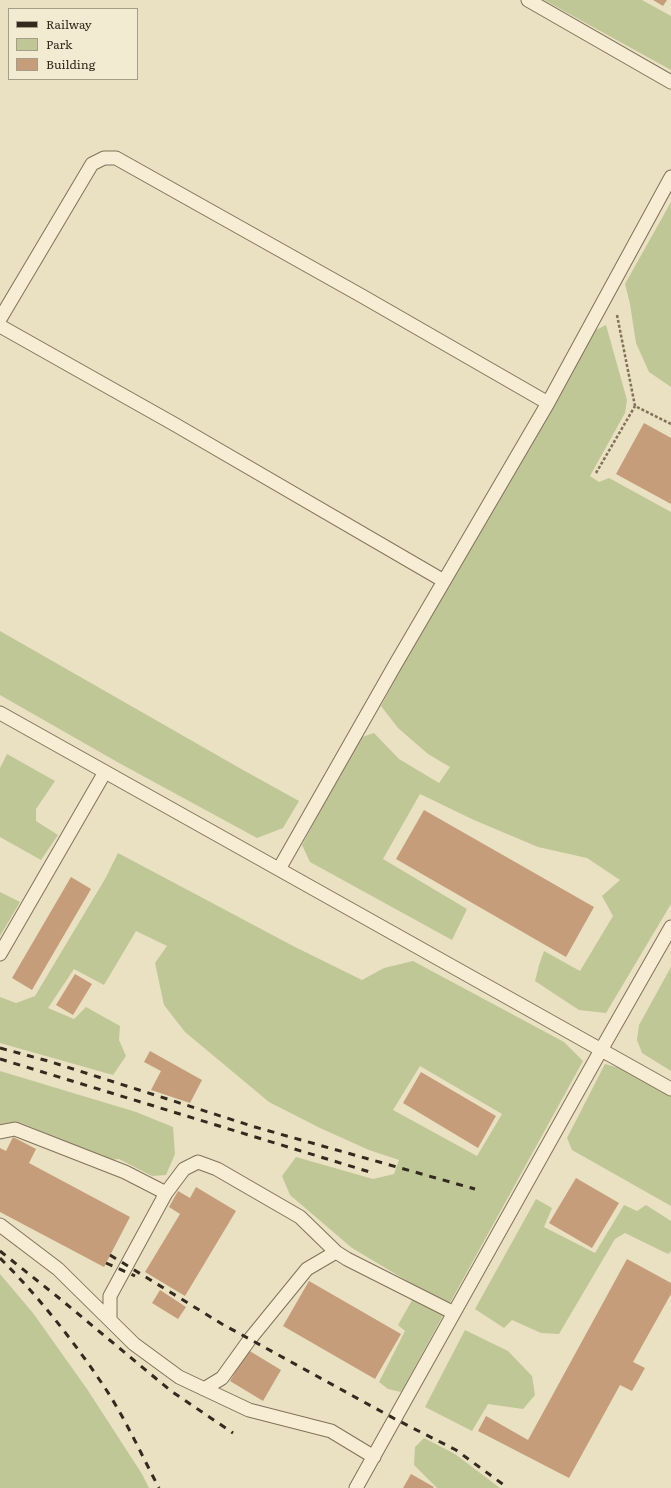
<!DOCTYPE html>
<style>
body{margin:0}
#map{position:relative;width:671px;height:1488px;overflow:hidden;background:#eae0c2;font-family:Literata,serif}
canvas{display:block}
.legend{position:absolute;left:8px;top:8px;width:130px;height:72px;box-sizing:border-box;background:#f2ead1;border:1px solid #a69d89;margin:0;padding:5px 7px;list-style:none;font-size:12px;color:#33291e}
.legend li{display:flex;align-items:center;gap:8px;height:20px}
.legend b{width:20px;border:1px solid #a69d89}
</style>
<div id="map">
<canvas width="671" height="1488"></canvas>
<ul class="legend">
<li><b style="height:5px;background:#33291e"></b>Railway</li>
<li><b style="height:11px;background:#bfc797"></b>Park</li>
<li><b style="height:11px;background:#c59d7a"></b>Building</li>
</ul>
</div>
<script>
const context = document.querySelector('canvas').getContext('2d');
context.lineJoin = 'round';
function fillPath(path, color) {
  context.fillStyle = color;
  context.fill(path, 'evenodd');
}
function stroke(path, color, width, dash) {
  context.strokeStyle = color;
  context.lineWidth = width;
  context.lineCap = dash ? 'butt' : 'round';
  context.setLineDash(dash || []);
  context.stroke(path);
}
fillPath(new Path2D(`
 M544,0H642L671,16V70Z
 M671,202V387L649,372L636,343L630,304L625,284Z
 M606,325L627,400L625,413L590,476L599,482L609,478L671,512V904L606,1013L579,1010L535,981L539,965L544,951L580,971L613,916L602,896L620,880L587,858L538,847L474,820L420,794L383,859L467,909L452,940L310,862L302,845L325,802L362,737L374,733L399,759L439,783L450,767L428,754L398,728L381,706L420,633L596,330Z
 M0,631L243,770L299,801L283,828L257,838L119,763L0,695Z
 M7,754L55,781L36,809V821L58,835L41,860L0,837V768Z
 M118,853L295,947L362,980L384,968L413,961L564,1042L583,1061L401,1392L388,1389L379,1382L405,1331L398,1325L419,1288L352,1248L290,1195L282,1176L296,1157L373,1179L394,1174L399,1160L369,1150L320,1128L269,1102L185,1032L164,1005L155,963L167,946L136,931L104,985L74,969L48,1008L74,1019L86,1007L120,1026L119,1040L126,1056L113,1075L0,1043V997L16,1003L35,996L105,879ZM420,1066L502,1114L477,1156L393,1110Z
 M0,892L20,902L0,936Z
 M671,967V1071L642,1053L637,1040L639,1025Z
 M605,1064L623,1069L671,1096V1206L572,1150L567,1138Z
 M0,1071L136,1112L173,1127L175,1154L166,1175L152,1176L119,1159L110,1160L21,1123L0,1126Z
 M536,1199L552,1208L544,1227L595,1253L624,1205L637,1211L646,1205L671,1221V1251L668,1254L625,1233L615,1239L559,1334L541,1333L512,1320L504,1328L475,1309Z
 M0,1274L33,1313L87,1389L142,1474L149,1488H0Z
 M465,1330L508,1351L532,1376L535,1395L523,1409L488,1404L472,1431L425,1407Z
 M424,1438L455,1454L500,1488H437L414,1465L415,1447Z`), '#bfc797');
fillPath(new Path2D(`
 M653,0H667L663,6Z
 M644,423L671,438V504L616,474Z
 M424,810L594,907L566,957L396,859Z
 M71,877L91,889L32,990L12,978Z
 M75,974L92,984L73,1015L56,1005Z
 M150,1051L202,1080L190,1103L151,1090L161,1071L144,1062Z
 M421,1072L496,1116L478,1148L403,1103Z
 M13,1137L36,1149L29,1163L130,1217L104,1267L0,1212V1148L6,1151Z
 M576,1178L619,1203L592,1248L549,1223Z
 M196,1187L236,1211L185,1296L145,1272L180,1214L169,1207L178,1191L190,1198Z
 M627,1259L671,1283V1294L633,1362L645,1368L632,1391L620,1385L569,1478L478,1431L486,1416L528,1440Z
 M309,1281L401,1334L375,1379L283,1326Z
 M160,1290L186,1307L178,1319L152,1303Z
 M248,1350L281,1370L263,1401L230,1381Z
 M411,1474L434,1487L433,1488H403Z`), '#c59d7a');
const service = new Path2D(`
 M528,0L671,82
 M0,319L92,164L104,158H116L362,296L548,403
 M0,326L174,424L444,581
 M0,713L671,1089
 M279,869L395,665L548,403L671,177
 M0,954L105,772
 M0,1132L15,1129L125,1172L166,1193
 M0,1225L58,1269L134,1344L179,1377L249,1410L331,1431L374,1457
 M110,1320V1296L166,1193L184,1169L198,1162L217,1169L300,1217L336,1252L347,1259L454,1313
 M204,1389L222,1378L250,1339L307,1269L336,1252
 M356,1488L601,1050L671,927`);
stroke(service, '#82715b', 15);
stroke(new Path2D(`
 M617,315L635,406L671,424
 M596,473L635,406`), '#82715b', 2.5, [3, 2]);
stroke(service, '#f6edd4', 13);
stroke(new Path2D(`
 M0,1048L48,1061L255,1127L475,1189
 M0,1059L373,1173
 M0,1251L59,1298L171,1391L233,1433
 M110,1255L222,1324L395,1419L456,1450L508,1488
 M0,1258C40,1298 76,1344 107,1391C127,1422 142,1456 159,1488
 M106,1263L135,1276`), '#33291e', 3, [7, 7]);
</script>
